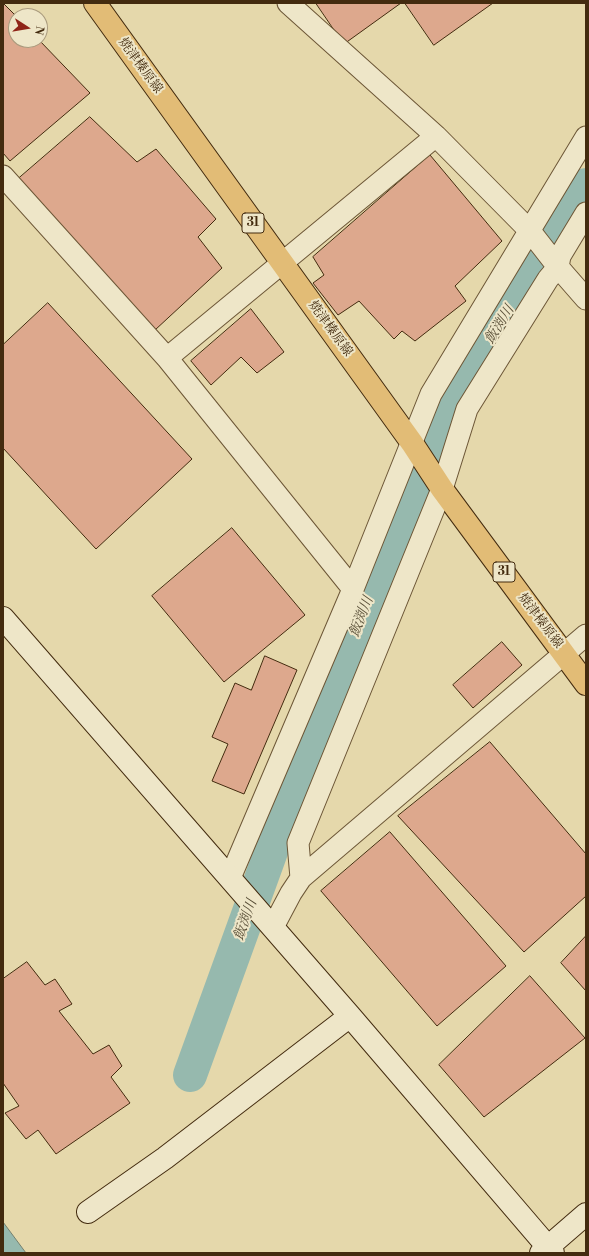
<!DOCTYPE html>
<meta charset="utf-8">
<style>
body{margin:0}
#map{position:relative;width:589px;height:1256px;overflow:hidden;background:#e5d8ab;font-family:"Libre Bodoni",serif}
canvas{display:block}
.frame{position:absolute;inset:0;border:4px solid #432b0f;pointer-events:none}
.north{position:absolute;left:8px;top:8px;width:40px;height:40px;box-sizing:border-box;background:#eee6c8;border:1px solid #aa9b7e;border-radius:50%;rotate:102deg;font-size:11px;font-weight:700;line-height:16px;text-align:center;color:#432b0f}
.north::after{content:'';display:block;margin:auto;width:14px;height:18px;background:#8f2418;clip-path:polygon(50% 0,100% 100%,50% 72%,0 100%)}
</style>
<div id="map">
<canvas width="589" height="1256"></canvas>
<div class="frame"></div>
<div class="north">N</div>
</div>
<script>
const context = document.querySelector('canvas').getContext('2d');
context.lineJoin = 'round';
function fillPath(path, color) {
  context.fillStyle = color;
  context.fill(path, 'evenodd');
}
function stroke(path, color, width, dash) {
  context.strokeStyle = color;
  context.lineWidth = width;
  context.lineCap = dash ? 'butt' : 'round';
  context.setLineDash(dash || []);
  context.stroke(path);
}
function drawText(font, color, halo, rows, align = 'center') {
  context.font = font + ' "Libre Bodoni","Noto Serif JP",serif';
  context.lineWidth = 4;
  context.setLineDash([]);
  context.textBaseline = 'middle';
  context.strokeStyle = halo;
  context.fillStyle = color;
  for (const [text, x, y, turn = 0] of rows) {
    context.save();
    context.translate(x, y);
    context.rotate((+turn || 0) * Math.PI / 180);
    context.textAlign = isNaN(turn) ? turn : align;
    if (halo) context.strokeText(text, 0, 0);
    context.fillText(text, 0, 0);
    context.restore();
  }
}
const water = new Path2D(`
 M3,1222L26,1253H3Z`);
fillPath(water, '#96b9ae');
stroke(water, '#75806e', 1);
stroke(new Path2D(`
 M190,1075L273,846L397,526L440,423L586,185`), '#96b9ae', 34);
const building = new Path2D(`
 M3,3L16,16V40H39L90,93L10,161L3,153Z
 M316,3H401L344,44Z
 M405,3H493L434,45Z
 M90,117L137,162L156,149L216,219L198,237L222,268L155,330L17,180Z
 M430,155L502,241L455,286L466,301L415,341L402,331L394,339L359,301L338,315L313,283L324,275L313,257Z
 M48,303L192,459L96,549L3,448V345Z
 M251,309L284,352L257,373L241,357L211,385L191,361Z
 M232,528L305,615L224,682L152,596Z
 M502,642L522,665L473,708L453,685Z
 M265,656L297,670L244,794L212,781L228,744L212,737L235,683L251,690Z
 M490,742L586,854V896L524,952L398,816Z
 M390,832L506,966L437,1026L321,891Z
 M586,936V991L561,963Z
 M27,962L45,985L55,979L72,1004L59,1011L93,1054L109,1045L122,1066L111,1077L130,1103L56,1154L38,1130L26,1139L5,1113L19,1106L3,1083V979Z
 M530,976L585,1038L484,1117L439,1065Z`);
fillPath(building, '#dda88d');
stroke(building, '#432b0f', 1);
const street = new Path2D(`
 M288,3L436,136L530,231L558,267L586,299
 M3,176L167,358L353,589L230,878
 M167,358L436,136
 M353,589L431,394L586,137
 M301,878L586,635
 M273,927L291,893L301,878L298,843L442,489L467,409L548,279L558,267L560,256L586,213`);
const secondary = new Path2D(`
 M3,618L350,1016L553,1253
 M88,1212L165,1158L350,1016
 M541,1253L586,1214`);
const primary = new Path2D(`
 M95,3L412,443L442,489L586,684`);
stroke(street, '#6c5636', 23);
stroke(secondary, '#432b0f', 24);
stroke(primary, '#432b0f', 24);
stroke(street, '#eee6c8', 21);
stroke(secondary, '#eee6c8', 22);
stroke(primary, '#e2bc76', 22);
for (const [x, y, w] of [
 [253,223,22],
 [504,572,22]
]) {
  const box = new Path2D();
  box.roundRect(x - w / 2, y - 10, w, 20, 3);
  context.fillStyle = '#eee6c8';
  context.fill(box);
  stroke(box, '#432b0f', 1);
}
drawText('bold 12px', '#432b0f', null, [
 ["31",253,223],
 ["31",504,572]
]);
drawText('13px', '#432b0f', '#eee6c8', [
 ["焼津榛原線",140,66,54],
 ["焼津榛原線",330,329,54],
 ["焼津榛原線",540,621,53]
]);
drawText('italic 14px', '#584e37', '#eee6c8', [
 ["飯渕川",500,325,-58],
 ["飯渕川",362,617,-69],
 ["飯渕川",246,920,-70]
]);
</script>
